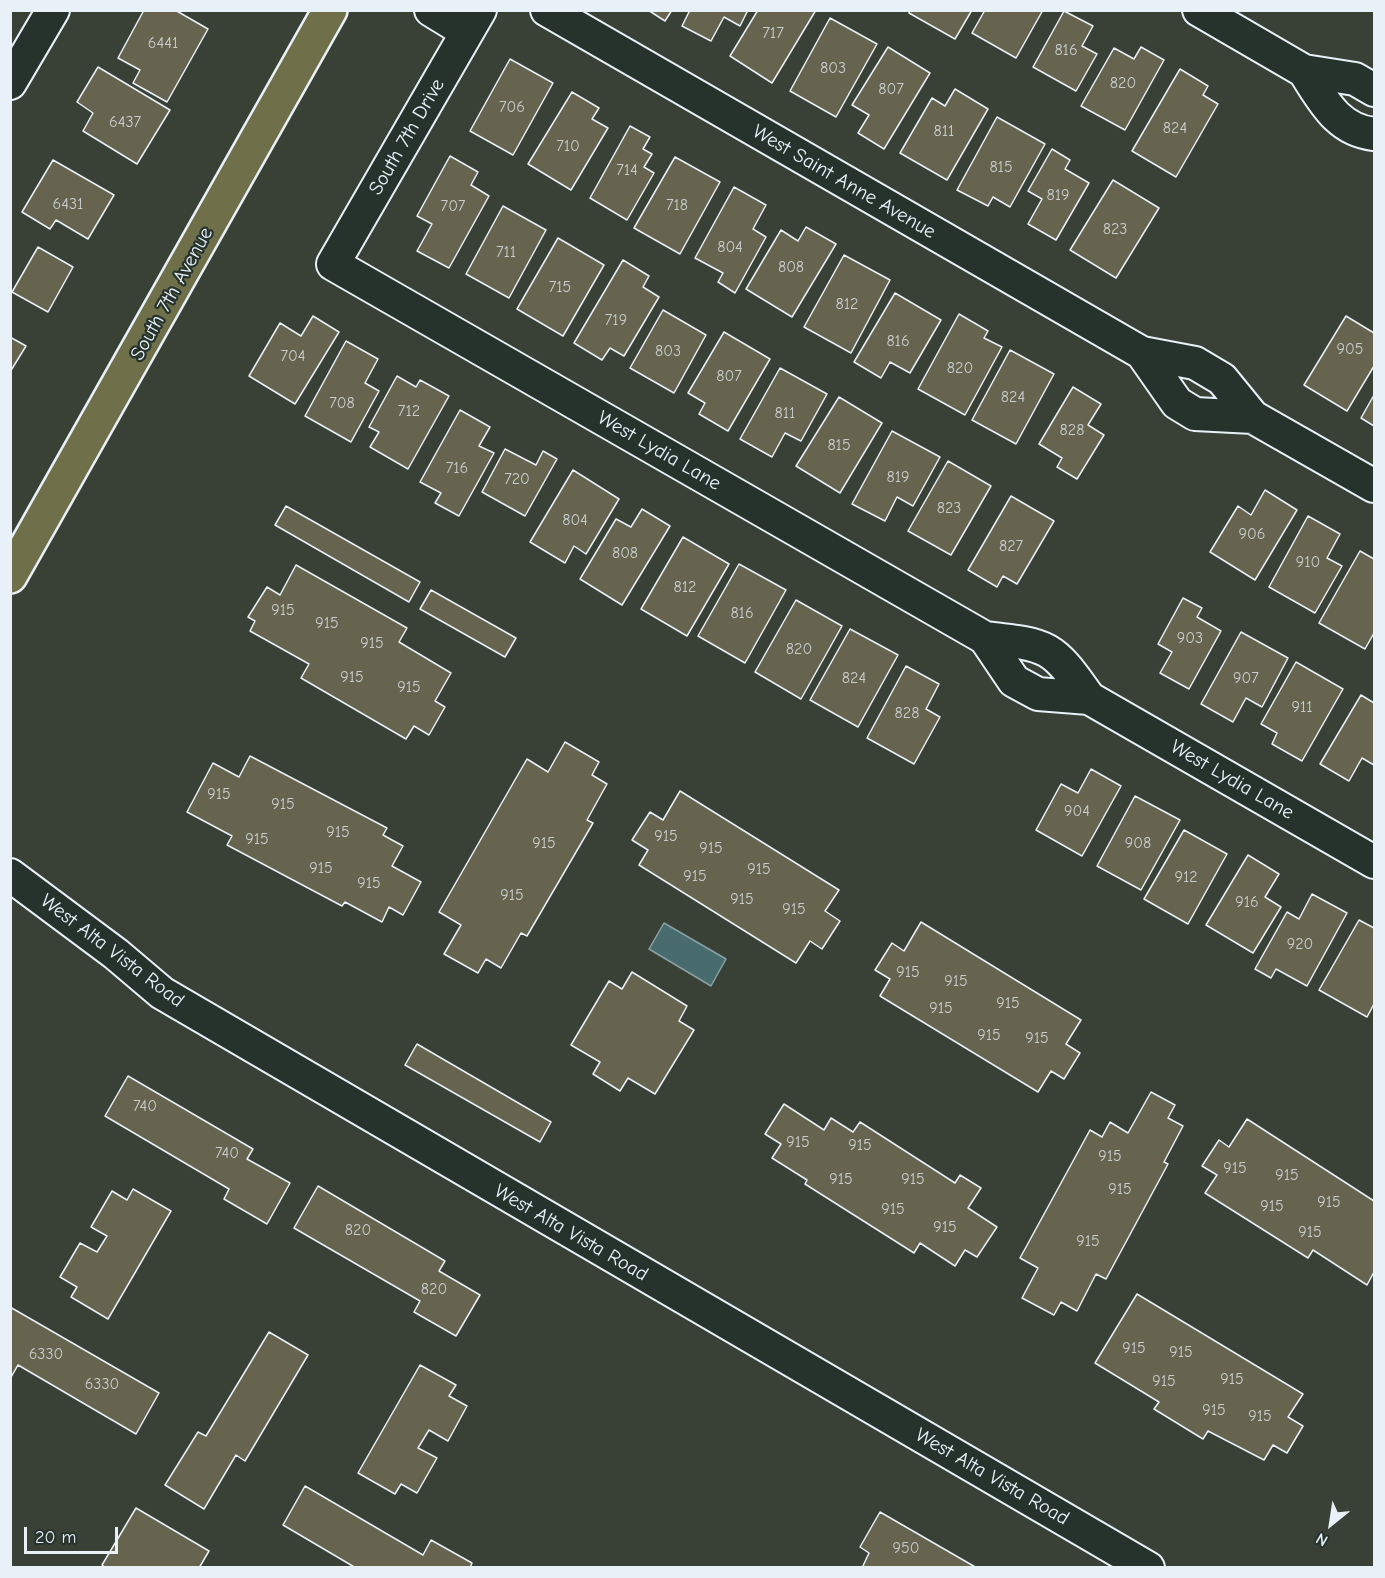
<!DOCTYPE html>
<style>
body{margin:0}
#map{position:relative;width:1385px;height:1578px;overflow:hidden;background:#394137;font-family:"Comic Neue",sans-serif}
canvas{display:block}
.frame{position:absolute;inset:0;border:12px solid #e8f1f8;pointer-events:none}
.north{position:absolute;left:1301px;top:1494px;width:60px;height:60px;-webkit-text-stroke:4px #26332d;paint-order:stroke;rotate:210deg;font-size:16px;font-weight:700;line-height:24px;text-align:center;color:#e8f1f8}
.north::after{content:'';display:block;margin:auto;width:21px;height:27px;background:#e8f1f8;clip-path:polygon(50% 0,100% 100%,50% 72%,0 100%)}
.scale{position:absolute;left:24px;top:1527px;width:94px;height:27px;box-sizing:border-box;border:3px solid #e8f1f8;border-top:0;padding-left:8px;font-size:18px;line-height:21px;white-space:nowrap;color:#e8f1f8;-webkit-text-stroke:4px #26332d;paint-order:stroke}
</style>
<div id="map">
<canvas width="1385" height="1578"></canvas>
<div class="frame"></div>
<div class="north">N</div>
<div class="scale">20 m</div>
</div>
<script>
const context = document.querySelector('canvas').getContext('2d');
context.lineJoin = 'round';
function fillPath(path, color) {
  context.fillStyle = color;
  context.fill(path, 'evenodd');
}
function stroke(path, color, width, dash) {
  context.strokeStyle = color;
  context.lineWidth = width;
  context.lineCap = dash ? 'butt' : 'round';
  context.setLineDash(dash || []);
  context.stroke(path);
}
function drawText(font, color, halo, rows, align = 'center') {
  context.font = font + ' "Comic Neue",sans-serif';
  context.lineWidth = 4.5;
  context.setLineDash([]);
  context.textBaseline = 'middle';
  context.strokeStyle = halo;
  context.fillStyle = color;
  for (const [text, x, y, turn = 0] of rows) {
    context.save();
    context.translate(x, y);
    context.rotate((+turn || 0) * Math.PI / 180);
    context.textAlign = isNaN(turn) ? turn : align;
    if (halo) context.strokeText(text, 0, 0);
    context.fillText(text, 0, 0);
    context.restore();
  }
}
const water = new Path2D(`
 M664,923L726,959L711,986L649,949Z`);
fillPath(water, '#486b6d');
stroke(water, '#88a1a5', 1.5);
const building = new Path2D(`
 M144,10H175L208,29L167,102L133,83L140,70L118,58Z
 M648,10H672L665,21Z
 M690,10H748L740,26L724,17L711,41L682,26Z
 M758,10H816L772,83L730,56Z
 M910,10H972L955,39L909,13Z
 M985,10H1043L1016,58L972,33Z
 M1064,11L1093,26L1082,46L1097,54L1076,91L1033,67Z
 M830,18L877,44L836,117L790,91Z
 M888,47L930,73L884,149L858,133L869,115L852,105Z
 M1141,47L1164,60L1125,130L1081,106L1114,48L1134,59Z
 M510,59L553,83L513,155L470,131Z
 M98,67L170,110L137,164L83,131L93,113L77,102Z
 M1180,69L1208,86L1203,95L1218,104L1176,177L1132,151Z
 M955,89L988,109L947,180L900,153L932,98L945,106Z
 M572,92L599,108L592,119L608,128L571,190L528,164Z
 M997,117L1045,144L1010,207L993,197L988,206L957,190Z
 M630,126L650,137L643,149L652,154L644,167L654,173L627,220L590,198Z
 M1052,149L1070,160L1065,169L1089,183L1056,240L1028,224L1042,199L1028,191Z
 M450,156L478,172L471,185L489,196L449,268L417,251L432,224L417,216Z
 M675,157L720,182L680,254L634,228Z
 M53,160L114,195L88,239L56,220L50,229L22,212Z
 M1113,180L1159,208L1116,278L1070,250Z
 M734,187L766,205L753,229L766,237L735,293L718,282L723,273L695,258Z
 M503,206L546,230L509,298L466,274Z
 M806,227L836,244L792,317L746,289L781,230L798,241Z
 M558,238L604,265L563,336L517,309Z
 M38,247L73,267L48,312L12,292Z
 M844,255L890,280L851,353L804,327Z
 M623,260L649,276L643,287L659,297L624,356L610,348L602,360L574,343Z
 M895,293L941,320L910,373L890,362L881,378L854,362Z
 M663,310L706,335L674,393L630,368Z
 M959,314L988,331L984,338L1002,347L965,415L918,389Z
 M313,316L339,332L295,404L249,376L280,323L301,336Z
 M1346,316L1374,333V366L1347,411L1304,385Z
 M724,332L770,359L728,431L699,414L705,403L688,393Z
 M10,337L26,346L10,372Z
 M346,341L378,359L365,383L379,391L351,442L305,416Z
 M1010,350L1054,374L1016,444L972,420Z
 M780,368L827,394L801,441L785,433L772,457L740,439Z
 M397,376L416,387L420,380L449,396L408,469L370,447L379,432L369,427Z
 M1073,387L1101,404L1088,425L1104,435L1077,479L1057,467L1062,458L1039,444Z
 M1374,395V426L1361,418Z
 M839,397L882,423L840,493L796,466Z
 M460,410L490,427L479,446L494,453L459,516L435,503L441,493L420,482Z
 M892,431L940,457L913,506L897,497L885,521L852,504Z
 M505,449L536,465L543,451L557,459L525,516L482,492Z
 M948,461L991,486L951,555L908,531Z
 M573,470L619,499L586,554L574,546L565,563L530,542Z
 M1265,490L1297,510L1255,580L1210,552L1238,506L1251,515Z
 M1011,496L1054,521L1017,584L1003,576L997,587L968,570Z
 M286,506L420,582L409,602L275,525Z
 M642,509L670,526L622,605L580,579L616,519L631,527Z
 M1308,516L1340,534L1327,558L1342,566L1315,613L1269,587Z
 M683,537L729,564L687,636L641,609Z
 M1360,551L1374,559V633L1365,649L1319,623Z
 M739,564L786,590L745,663L698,636Z
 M296,565L407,628L399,642L451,673L435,701L445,707L429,735L414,726L406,739L301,678L309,664L250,631L255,621L248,617L267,587L280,595Z
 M431,590L516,638L505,657L420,609Z
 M1183,598L1202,608L1197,617L1221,631L1189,689L1160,673L1172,652L1158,644Z
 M796,600L842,626L801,699L755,672Z
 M850,629L898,655L858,727L810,700Z
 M1241,632L1288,658L1262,707L1246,698L1233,722L1201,704Z
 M1296,662L1343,689L1302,761L1272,744L1277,733L1261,724Z
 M906,666L939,684L926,709L940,717L914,764L867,738Z
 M1361,695L1374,703V765L1362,758L1349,781L1320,764Z
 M565,742L599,762L592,775L607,784L587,820L593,823L527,936L521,933L501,968L486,959L478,973L444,954L461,925L439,912L527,759L548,772Z
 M250,756L387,828L383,835L403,846L392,866L421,882L403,915L389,907L382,922L345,902L342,906L227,845L232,836L187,812L213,763L239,777Z
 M1091,769L1121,786L1082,856L1036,830L1061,784L1078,793Z
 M680,791L839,890L825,911L840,921L822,949L810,941L796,963L639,865L648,850L632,840L650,812L663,820Z
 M1135,796L1180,820L1141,890L1097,866Z
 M1184,830L1227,854L1188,924L1144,899Z
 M1248,855L1279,874L1265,897L1281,907L1253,953L1206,925Z
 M1312,894L1347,913L1307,986L1276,969L1271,978L1255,969L1287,912L1299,919Z
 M1359,920L1374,928V1004L1367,1017L1319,990Z
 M921,922L1081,1020L1066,1044L1080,1053L1064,1079L1051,1071L1038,1092L880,996L890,979L875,970L892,943L904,951Z
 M632,972L687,1006L679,1021L694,1030L655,1094L628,1078L620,1091L593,1074L600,1062L571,1045L609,981L622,989Z
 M417,1044L551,1122L540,1142L405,1065Z
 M128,1076L253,1149L247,1159L290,1183L267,1224L224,1199L229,1189L105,1116Z
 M1151,1092L1175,1105L1168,1118L1183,1126L1164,1162L1168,1164L1106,1279L1096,1274L1077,1311L1061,1302L1054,1315L1022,1298L1038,1268L1020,1258L1090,1130L1102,1137L1110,1122L1128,1133Z
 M784,1104L824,1130L831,1118L853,1132L860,1122L955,1183L960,1175L981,1188L968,1208L997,1227L977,1257L965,1250L955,1266L920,1243L914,1253L805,1184L807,1180L772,1158L781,1144L765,1134Z
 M1247,1119L1374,1201V1272L1367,1285L1313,1250L1308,1258L1205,1193L1217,1175L1202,1166L1219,1140L1229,1147Z
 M318,1186L445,1261L439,1271L480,1295L456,1336L414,1312L420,1301L294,1228Z
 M133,1189L171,1211L108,1319L71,1297L77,1287L60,1277L80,1243L97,1252L107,1236L91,1227L112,1191L127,1200Z
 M1137,1294L1303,1394L1288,1417L1303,1426L1287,1453L1273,1445L1264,1460L1208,1431L1203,1439L1154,1409L1159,1402L1095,1363Z
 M10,1307L159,1393L136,1434L18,1365L10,1379Z
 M269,1332L308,1355L245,1461L236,1455L204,1509L165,1485L198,1432L206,1436Z
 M420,1365L456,1385L449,1396L467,1406L448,1441L429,1430L418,1448L437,1458L417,1493L401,1484L395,1494L358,1473Z
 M305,1486L423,1555L431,1540L472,1563L470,1568H356L283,1525Z
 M136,1508L209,1551L199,1568H106L102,1565Z
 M880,1512L977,1568H862L869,1553L860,1547Z`);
fillPath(building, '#66634f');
stroke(building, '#e8f1f8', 1.5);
const minor = new Path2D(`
 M431,10L467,32
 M480,10L333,264L985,638C1049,645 1052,645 1089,698L1374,862
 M547,10L1142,353L1195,363L1222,379L1253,417L1374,486
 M1199,10L1304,71L1355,79L1374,90
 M1304,71C1323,100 1337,130 1374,134
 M10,83L53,10
 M1142,353L1177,403L1195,414L1253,417
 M985,638L1014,681L1038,694L1089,698
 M10,875L116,954L162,993L1148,1568`);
const major = new Path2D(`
 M10,576L330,10`);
stroke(minor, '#e8f1f8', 36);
stroke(major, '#e8f1f8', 38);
stroke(minor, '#26332d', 32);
stroke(major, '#6f704a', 33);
drawText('16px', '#c8cece', null, [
 ["717",773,33],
 ["6441",163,43],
 ["816",1066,50],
 ["803",833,68],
 ["820",1123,83],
 ["807",891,89],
 ["706",512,107],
 ["6437",125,122],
 ["824",1175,128],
 ["811",944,131],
 ["710",568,146],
 ["815",1001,167],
 ["714",627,170],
 ["819",1058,195],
 ["6431",68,204],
 ["718",677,205],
 ["707",453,206],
 ["823",1115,229],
 ["804",730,247],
 ["711",506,252],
 ["808",791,267],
 ["715",560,287],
 ["812",847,304],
 ["719",616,320],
 ["816",898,341],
 ["905",1350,349],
 ["803",668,351],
 ["704",293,356],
 ["820",960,368],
 ["807",729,376],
 ["824",1013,397],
 ["708",342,403],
 ["712",409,411],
 ["811",785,413],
 ["828",1072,430],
 ["815",839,445],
 ["716",457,468],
 ["819",898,477],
 ["720",517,479],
 ["823",949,508],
 ["804",575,520],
 ["906",1252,534],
 ["827",1011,546],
 ["808",625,553],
 ["910",1308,562],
 ["812",685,587],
 ["915",283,610],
 ["816",742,613],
 ["915",327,623],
 ["903",1190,638],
 ["915",372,643],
 ["820",799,649],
 ["915",352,677],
 ["824",854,678],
 ["907",1246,678],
 ["915",409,687],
 ["911",1302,707],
 ["828",907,713],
 ["915",219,794],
 ["915",283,804],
 ["904",1077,811],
 ["915",338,832],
 ["915",666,836],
 ["915",257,839],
 ["915",544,843],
 ["908",1138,843],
 ["915",711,848],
 ["915",321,868],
 ["915",759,869],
 ["915",695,876],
 ["912",1186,877],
 ["915",369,883],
 ["915",512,895],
 ["915",742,899],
 ["916",1247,902],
 ["915",794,909],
 ["920",1300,944],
 ["915",908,972],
 ["915",956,981],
 ["915",1008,1003],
 ["915",941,1008],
 ["915",989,1035],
 ["915",1037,1038],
 ["740",145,1106],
 ["915",798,1142],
 ["915",860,1145],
 ["740",227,1153],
 ["915",1110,1156],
 ["915",1235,1168],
 ["915",1287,1175],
 ["915",841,1179],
 ["915",913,1179],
 ["915",1120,1189],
 ["915",1329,1202],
 ["915",1272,1206],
 ["915",893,1209],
 ["915",945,1227],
 ["820",358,1230],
 ["915",1310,1232],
 ["915",1088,1241],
 ["820",434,1289],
 ["915",1134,1348],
 ["915",1181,1352],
 ["6330",46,1354],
 ["915",1232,1379],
 ["915",1164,1381],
 ["6330",102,1384],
 ["915",1214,1410],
 ["915",1260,1416],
 ["950",906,1548]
]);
drawText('20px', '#e8f1f8', '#26332d', [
 ["South 7th Drive",407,137,-60],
 ["West Saint Anne Avenue",844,182,30],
 ["South 7th Avenue",172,294,-61],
 ["West Lydia Lane",659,451,30],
 ["West Lydia Lane",1232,780,30],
 ["West Alta Vista Road",112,951,37],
 ["West Alta Vista Road",571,1233,30],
 ["West Alta Vista Road",992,1477,30]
]);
</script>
